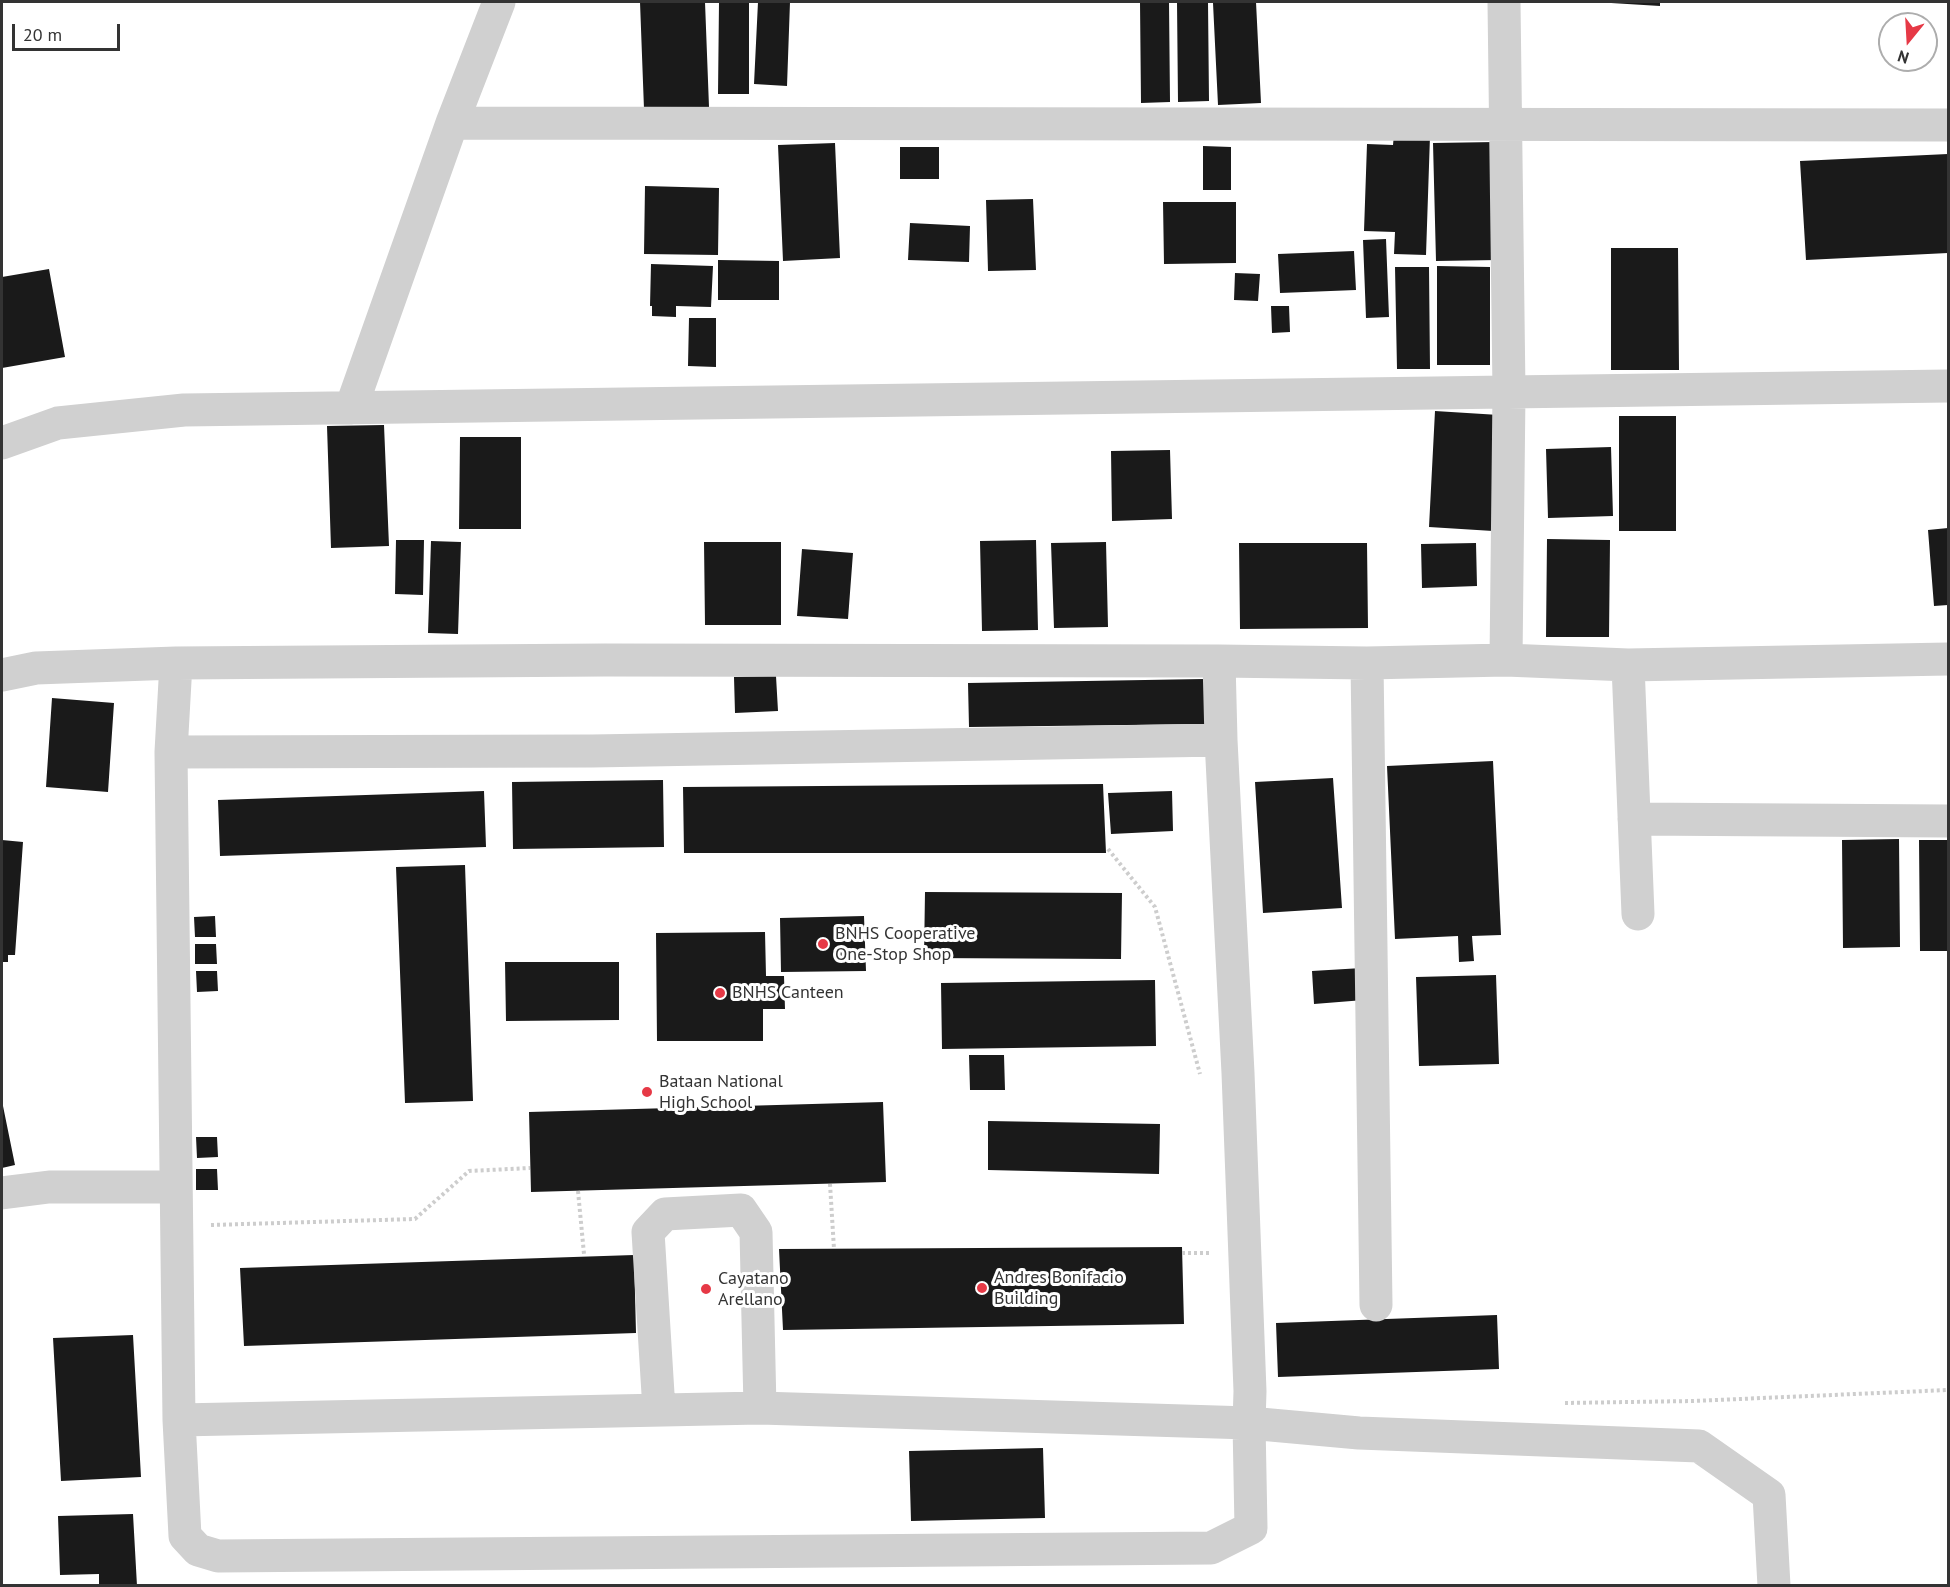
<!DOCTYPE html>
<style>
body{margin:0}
#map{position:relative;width:1950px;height:1587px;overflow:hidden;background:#fff;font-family:"PT Sans",sans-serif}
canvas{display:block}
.frame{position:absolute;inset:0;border:3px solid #333;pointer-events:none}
.north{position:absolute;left:1878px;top:12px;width:60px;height:60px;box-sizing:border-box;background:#fff;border:2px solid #adadad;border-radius:50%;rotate:198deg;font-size:16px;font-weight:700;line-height:24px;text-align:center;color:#333}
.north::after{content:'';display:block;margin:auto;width:21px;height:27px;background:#e63946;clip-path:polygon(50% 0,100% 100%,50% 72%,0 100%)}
.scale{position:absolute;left:12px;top:24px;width:108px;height:27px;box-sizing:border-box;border:3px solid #333;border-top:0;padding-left:8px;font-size:18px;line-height:21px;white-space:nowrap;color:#333;-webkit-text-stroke:4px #fff;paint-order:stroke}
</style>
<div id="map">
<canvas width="1950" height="1587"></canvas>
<div class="frame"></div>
<div class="north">N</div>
<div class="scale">20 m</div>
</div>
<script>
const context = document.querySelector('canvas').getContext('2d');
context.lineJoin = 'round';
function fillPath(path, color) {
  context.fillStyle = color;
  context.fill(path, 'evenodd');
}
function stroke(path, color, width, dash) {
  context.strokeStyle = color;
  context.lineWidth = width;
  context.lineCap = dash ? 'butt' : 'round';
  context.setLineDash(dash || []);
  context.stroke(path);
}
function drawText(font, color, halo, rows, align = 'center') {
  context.font = font + ' "PT Sans",sans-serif';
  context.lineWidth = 6;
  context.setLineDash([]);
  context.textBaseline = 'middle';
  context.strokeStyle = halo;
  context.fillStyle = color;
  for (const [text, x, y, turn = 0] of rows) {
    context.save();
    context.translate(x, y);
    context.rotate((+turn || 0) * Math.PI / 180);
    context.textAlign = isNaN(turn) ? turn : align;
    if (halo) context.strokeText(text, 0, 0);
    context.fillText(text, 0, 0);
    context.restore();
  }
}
fillPath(new Path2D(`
 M640,2H705L709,107L644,109Z
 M719,2H749V94H718Z
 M758,2H790L787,86L754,84Z
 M1140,2H1169L1170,102L1141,103Z
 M1177,2H1208L1209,101L1178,102Z
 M1256,2L1261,103L1218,105L1213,3Z
 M1611,2H1660V6L1611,3Z
 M1394,134L1430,136L1426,255L1394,254L1395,232L1364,231L1367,144L1393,145Z
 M1496,142L1498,260L1436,261L1433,143Z
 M835,143L840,258L783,261L778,145Z
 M1203,146L1231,147V190H1203Z
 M900,147H939V179H900Z
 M1948,154V253L1806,260L1800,161Z
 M645,186L719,188L718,255L644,254Z
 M1033,199L1036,270L988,271L986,200Z
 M1163,202H1236V263L1164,264Z
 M910,223L970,226L969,262L908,260Z
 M1386,239L1389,317L1366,318L1363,240Z
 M1611,248H1678L1679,370H1611Z
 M1354,251L1356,290L1280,293L1278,254Z
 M718,260L779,261V300H718Z
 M651,264L713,266L711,307L676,306V317L652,316V306H650Z
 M1437,266L1490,267V365H1437Z
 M1395,267H1429L1430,369H1397Z
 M49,269L65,357L2,368V277Z
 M1235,273L1260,274L1258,301L1234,300Z
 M1271,306H1289L1290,332L1272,333Z
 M689,318H716V367L688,366Z
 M1435,411L1499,415L1493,531L1429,527Z
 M1619,416H1676V531H1619Z
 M384,425L389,546L331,548L327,426Z
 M460,437H521V529H459Z
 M1611,447L1613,516L1548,518L1546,449Z
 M1170,450L1172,519L1112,521L1111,451Z
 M1948,528V605L1934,606L1928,530Z
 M1547,539L1610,540L1609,637H1546Z
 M396,540H424L423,595L395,594Z
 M1036,540L1038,630L982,631L980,541Z
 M431,541L461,542L458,634L428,633Z
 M704,542H781V625H705Z
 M1106,542L1108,627L1054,628L1051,543Z
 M1239,543H1367L1368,628L1240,629Z
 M1476,543L1477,586L1422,588L1421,544Z
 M802,549L853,553L848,619L797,616Z
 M776,676L778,711L735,713L734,677Z
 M1204,679L1205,724L969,727L968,683Z
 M52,698L114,703L108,792L46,787Z
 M1493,761L1501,935L1472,936L1474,961L1459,962L1458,936L1395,939L1387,766Z
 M1333,778L1342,908L1263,913L1255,782Z
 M663,780L664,847L513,849L512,782Z
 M1103,784L1106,853H684L683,787Z
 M484,791L486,847L220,856L218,800Z
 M1172,791L1173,831L1111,834L1108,793Z
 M1899,839L1900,947L1843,948L1842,840Z
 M2,840L23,842L15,955H8V962H2Z
 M1919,840H1948V951H1920Z
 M465,865L473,1101L405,1103L396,867Z
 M925,892L1122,893L1121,959L924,958Z
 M215,916L216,937H195L194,917Z
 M864,916L866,971L781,972L780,918Z
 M765,932L766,976H784L785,1009H763V1041H657L656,933Z
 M195,944H216L217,964H195Z
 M505,962H619V1020L506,1021Z
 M1362,968L1364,1000L1314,1004L1312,971Z
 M196,971H217L218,991L197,992Z
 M1496,975L1499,1064L1419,1066L1416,977Z
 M1155,980L1156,1046L942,1049L941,983Z
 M969,1055H1004L1005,1090H970Z
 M883,1102L886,1182L531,1192L529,1112Z
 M3,1106L15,1165L2,1168V1106Z
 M988,1121L1160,1124L1159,1174L988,1170Z
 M196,1137H217L218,1157L197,1158Z
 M196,1169H217L218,1190H196Z
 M1182,1247L1184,1324L783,1330L779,1249Z
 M634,1255L636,1333L244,1346L240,1268Z
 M1497,1315L1499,1369L1278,1377L1276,1323Z
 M133,1335L141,1477L61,1481L53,1338Z
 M1043,1448L1045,1518L911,1521L909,1451Z
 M133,1514L137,1586H99V1574L60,1575L58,1516Z`), '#1a1a1a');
stroke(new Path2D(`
 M1108,849L1155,907L1200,1074
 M830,1184L834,1249
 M578,1191L584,1254
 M211,1225L415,1219L469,1171L530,1168
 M1182,1253H1210
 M1565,1403L1693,1401L1948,1390`), '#cdcdcd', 4, [3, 3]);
stroke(new Path2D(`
 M1504,2L1509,392L1506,660
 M452,123L1948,125
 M351,408L452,123L499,2
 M2,443L58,423L184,410L1948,386
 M1219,661L1221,740
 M176,663L171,752L592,751L1221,740L1238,1073L1250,1391L1249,1423L1359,1433L1699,1446L1769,1495L1774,1586
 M1367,663L1376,1305
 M1628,665L1638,914
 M2,675L36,668L176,663L605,660L1219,661L1367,663L1506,660L1628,665L1948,659
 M171,752L179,1420L185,1536L198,1550L218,1556L1211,1548L1251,1528L1249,1423L760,1408L179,1420
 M1634,819L1948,821
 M2,1193L49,1187H176
 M659,1410L648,1232L665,1214L741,1210L756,1232L760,1408`), '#d0d0d0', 33);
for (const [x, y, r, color] of [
 [823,944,6,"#e63946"],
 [720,993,6,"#e63946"],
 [647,1092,6,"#e63946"],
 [982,1288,6,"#e63946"],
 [706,1289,6,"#e63946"]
]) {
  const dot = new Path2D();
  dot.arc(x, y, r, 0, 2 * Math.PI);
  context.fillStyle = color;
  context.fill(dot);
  stroke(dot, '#fff', 2);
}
drawText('18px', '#333', '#fff', [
 ["BNHS Cooperative",835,934],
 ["One-Stop Shop",835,955],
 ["BNHS Canteen",732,993],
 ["Bataan National",659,1082],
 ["High School",659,1103],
 ["Andres Bonifacio",994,1278],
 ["Building",994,1299],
 ["Cayatano",718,1279],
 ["Arellano",718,1300]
], 'left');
</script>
